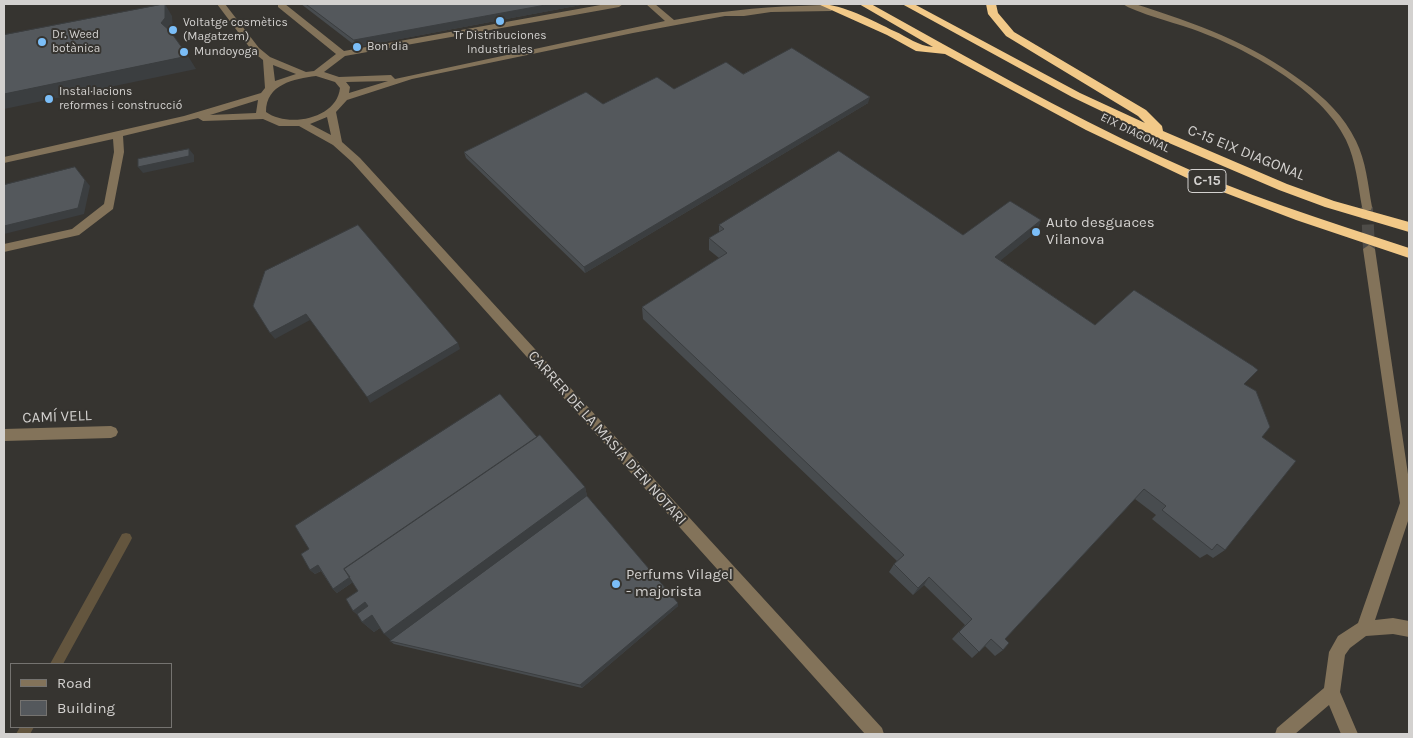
<!DOCTYPE html>
<meta charset="utf-8">
<style>
body{margin:0}
#map{position:relative;width:1413px;height:738px;overflow:hidden;background:#363430;font-family:Karla,sans-serif}
canvas{display:block}
.frame{position:absolute;inset:0;border:5px solid #d3d1cf;pointer-events:none}
.legend{position:absolute;left:10px;top:663px;width:162px;height:65px;box-sizing:border-box;background:#363430;border:1px solid #757370;margin:0;padding:6px 9px;list-style:none;font-size:15px;color:#d3d1cf}
.legend li{display:flex;align-items:center;gap:10px;height:25px}
.legend b{width:25px;border:1px solid #757370}
</style>
<div id="map">
<canvas width="1413" height="738"></canvas>
<div class="frame"></div>
<ul class="legend">
<li><b style="height:6px;background:#83735a"></b>Road</li>
<li><b style="height:14px;background:#54585c"></b>Building</li>
</ul>
</div>
<script>
const context = document.querySelector('canvas').getContext('2d');
context.lineJoin = 'round';
function fillPath(path, color) {
  context.fillStyle = color;
  context.fill(path, 'evenodd');
}
function stroke(path, color, width, dash) {
  context.strokeStyle = color;
  context.lineWidth = width;
  context.lineCap = dash ? 'butt' : 'round';
  context.setLineDash(dash || []);
  context.stroke(path);
}
function drawText(font, color, halo, rows, align = 'center') {
  context.font = font + ' Karla,sans-serif';
  context.lineWidth = 4;
  context.setLineDash([]);
  context.textBaseline = 'middle';
  context.strokeStyle = halo;
  context.fillStyle = color;
  for (const [text, x, y, turn = 0] of rows) {
    context.save();
    context.translate(x, y);
    context.rotate((+turn || 0) * Math.PI / 180);
    context.textAlign = isNaN(turn) ? turn : align;
    if (halo) context.strokeText(text, 0, 0);
    context.fillText(text, 0, 0);
    context.restore();
  }
}
fillPath(new Path2D(`
 M126,533L130,534L132,538L130,542L63,664H50L122,534Z
 M20,727H34L30,734H16Z`), '#63553e');
stroke(new Path2D(`
 M1367,207L1369,249`), '#4e4c48', 12, [12, 5.5]);
fillPath(new Path2D(`
 M217,4H225L259,48L270,57L306,72L314,71L336,54L278,7V4H285L344,51L606,4H623L619,7L345,56L324,72L339,77L391,75L395,79L665,21L646,4H655L674,20C715,12 757,7 799,6C811,6 823,4 834,6L835,8L831,11L771,12L744,16H725L633,33L412,79L347,100L336,112L342,142L360,158L882,728L884,734H865L352,162L333,145L299,126H279L263,119L203,121L198,118L123,136L124,152L113,209L79,235L4,252V244L72,229L104,204L114,152L113,139L4,163V157L184,116L261,93L265,88L263,60L253,52ZM273,65L296,74L275,81ZM316,76L335,82L340,88C337,119 288,128 266,112C266,84 294,79 316,76ZM388,81L349,93L350,87L346,82ZM258,100L256,113L210,115ZM327,117L331,135L310,124Z
 M1123,4H1135C1195,23 1252,43 1303,82C1325,98 1344,116 1356,141C1366,161 1368,185 1372,207L1371,210H1363L1362,207C1358,185 1356,161 1346,140C1322,89 1245,48 1195,30C1179,24 1133,12 1123,4Z
 M1369,245L1375,249L1409,481V518L1375,620L1393,618L1409,621V637L1393,634L1366,636L1350,648L1345,655L1340,692L1358,734H1341L1329,705L1295,734H1275L1277,728L1324,688L1329,652L1338,636L1358,623L1400,503L1363,249Z
 M111,426L116,428L118,432L116,436L111,438L4,441V429Z`), '#83735a');
fillPath(new Path2D(`
 M818,4C840,3 874,21 894,31C908,37 918,46 933,47L859,4H871C967,57 1062,112 1161,157C1241,194 1326,221 1409,248V258L1296,220L1189,179L1086,130L945,54L916,51L887,35Z
 M902,4H914L1080,93L1145,123L1138,116L1006,36L988,14L986,4H996L998,13L1014,32L1146,110L1162,126L1163,131L1287,184L1334,201L1409,222V232L1325,207L1279,190L1162,140L1072,97Z`), '#f2c988');
fillPath(new Path2D(`
 M301,4H586L357,47Z
 M743,74L868,103L585,273L466,158L464,152L674,89Z
 M1041,220L1036,232L1000,260L1095,325L1244,384L1262,437L1225,550L1213,558L1207,554L1200,558L1152,519L1156,515L1135,499L1005,639L1003,650L995,656L985,646L972,658L952,639L965,625L924,585L913,595L889,572L894,564L897,561L643,319L642,307L719,258L709,250V238L719,232V225L963,235Z
 M537,437L585,487L587,496L678,606L582,688L394,644L390,641L391,640L380,628L374,632L362,622L358,615L353,611L358,591L353,582L337,593L333,589L321,571L315,574L310,570Z`), '#484c4f');
fillPath(new Path2D(`
 M165,4L172,16L173,30L169,35L161,23Z
 M551,4H586L357,47L354,40Z
 M188,56L196,69L4,109V94Z
 M870,97L868,103L585,273L584,267Z
 M189,149L194,155V162L143,173L138,167Z
 M75,167L90,186L84,214L4,234V226Z
 M1041,220L1036,232L990,269L995,257Z
 M306,314L310,320L275,339L270,333Z
 M458,343L460,349L370,403L367,397Z
 M543,444L545,449L337,593L333,589Z
 M585,487L588,501L393,642L384,634Z
 M318,565L322,570L315,574L310,570Z
 M929,577L924,585L913,595L918,588Z
 M365,602L384,625L374,632L362,622L365,621L353,611Z
 M678,603V606L582,688L580,685Z`), '#3b3e40');
const building = new Path2D(`
 M165,4V18L161,23L170,31L188,56L4,94V35Z
 M306,4H551L354,40Z
 M792,48L870,97L584,267L464,152L586,92L603,104L657,77L674,89L726,62L743,74Z
 M189,149V156L138,167V159Z
 M839,151L963,235L1010,201L1041,220L995,257L1095,325L1134,290L1253,366L1258,370L1244,384L1256,391L1270,427L1262,437L1296,461L1225,550L1217,544L1212,550L1162,510L1166,506L1144,489L1005,639L1009,643L1003,650L991,639L979,652L959,632L972,619L929,577L918,588L894,564L904,555L642,307L727,253L709,238L724,229L719,225Z
 M75,167L85,180L78,208L4,226V185Z
 M358,225L458,343L367,397L306,314L270,333L253,306L265,271Z
 M500,394L537,437L344,569L350,577L333,589L318,565L310,570L301,554L309,549L295,526Z
 M540,435L585,487L384,634L372,615L362,622L357,614L368,606L365,602L353,611L346,599L358,591L344,569Z
 M587,496L678,603L580,685L390,641Z`);
fillPath(building, '#54585c');
stroke(building, '#3b3e40', 1);
for (const [x, y, r, color] of [
 [500,21,5,"#7bbef8"],
 [173,30,5,"#7bbef8"],
 [42,42,5,"#7bbef8"],
 [357,47,5,"#7bbef8"],
 [184,52,5,"#7bbef8"],
 [49,99,5,"#7bbef8"],
 [1036,232,5,"#7bbef8"],
 [616,584,5,"#7bbef8"]
]) {
  const dot = new Path2D();
  dot.arc(x, y, r, 0, 2 * Math.PI);
  context.fillStyle = color;
  context.fill(dot);
  stroke(dot, '#363430', 2);
}
drawText('12px', '#d3d1cf', '#363430', [
 ["Voltatge cosmètics",183,23],
 ["(Magatzem)",183,37],
 ["Dr. Weed",52,35],
 ["botànica",52,49],
 ["Tr Distribuciones",500,36,"center"],
 ["Industriales",500,50,"center"],
 ["Bon dia",367,47],
 ["Mundoyoga",194,52],
 ["Instal·lacions",59,92],
 ["reformes i construcció",59,106]
], 'left');
drawText('12px', '#d3d1cf', '#363430', [
 ["EIX DIAGONAL",1135,133,26]
]);
for (const [x, y, w] of [
 [1207,181,38]
]) {
  const box = new Path2D();
  box.roundRect(x - w / 2, y - 11.5, w, 23, 4);
  context.fillStyle = '#363430';
  context.fill(box);
  stroke(box, '#d3d1cf', 1);
}
drawText('bold 14px', '#d3d1cf', null, [
 ["C-15",1207,181]
]);
drawText('15px', '#d3d1cf', '#363430', [
 ["C-15 EIX DIAGONAL",1246,153,22],
 ["CAMÍ VELL",57,417,-2],
 ["CARRER DE LA MASIA D'EN NOTARI",607,438,48]
]);
drawText('15px', '#d3d1cf', '#363430', [
 ["Auto desguaces",1046,223],
 ["Vilanova",1046,240],
 ["Perfums Vilagel",626,575],
 ["- majorista",626,592]
], 'left');
</script>
